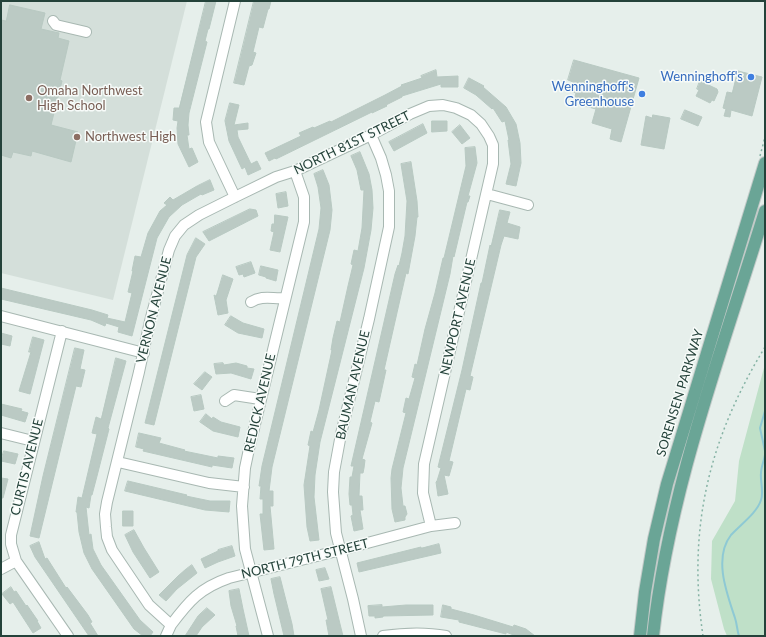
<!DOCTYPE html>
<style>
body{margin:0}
#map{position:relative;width:766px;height:637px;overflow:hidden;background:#e6efeb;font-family:Lato,sans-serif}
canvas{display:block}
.frame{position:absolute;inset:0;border:2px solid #24423a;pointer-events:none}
</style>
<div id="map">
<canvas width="766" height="637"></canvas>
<div class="frame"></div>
</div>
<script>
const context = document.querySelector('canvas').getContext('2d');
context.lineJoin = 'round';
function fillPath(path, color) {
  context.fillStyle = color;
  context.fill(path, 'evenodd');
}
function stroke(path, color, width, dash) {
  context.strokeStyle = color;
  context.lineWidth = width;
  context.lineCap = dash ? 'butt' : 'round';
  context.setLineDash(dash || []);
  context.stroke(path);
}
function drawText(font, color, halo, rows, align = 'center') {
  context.font = font + ' Lato,sans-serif';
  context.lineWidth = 3;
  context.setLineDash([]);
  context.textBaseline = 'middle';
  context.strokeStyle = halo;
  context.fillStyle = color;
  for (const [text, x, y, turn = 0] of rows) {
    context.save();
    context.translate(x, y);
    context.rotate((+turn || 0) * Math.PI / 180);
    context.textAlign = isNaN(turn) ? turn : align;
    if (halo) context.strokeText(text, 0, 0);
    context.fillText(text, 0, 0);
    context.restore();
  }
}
fillPath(new Path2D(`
 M1,1H187L113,300L1,273Z`), '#d4dfda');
fillPath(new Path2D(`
 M765,364V636H727L724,629L711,579L712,541L735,501L739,461Z`), '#bfe0c8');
stroke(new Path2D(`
 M765,411L760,428L765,451
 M739,636C737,630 737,624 735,618C727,594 713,558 731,535C740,525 757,513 761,500C764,492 760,481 761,473C761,467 764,461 765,455`), '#8ec9d4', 2);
const building = new Path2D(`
 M206,1H216L209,29H208L205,41L207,42L189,113L188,125L189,135H187L189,149L192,148L198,162L189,167L178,144L177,128L178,121L173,120L174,108H179Z
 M254,1H271L269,9H268L263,28L259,27L253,52L256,53L252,65L249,66L244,85L234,83Z
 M10,5L45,13L41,29L59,33L58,38L69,41L60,80L62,81L51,125L78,132L71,162L32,151L31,156L13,152L11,158L1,155V20L6,21Z
 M574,60L639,78L621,142L610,139L612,129L592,123L596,109L573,103L576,93L570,91L573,82L568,80Z
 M436,70L437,77L458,76V87H441V84L402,96V97L386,105L387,106L372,113V112L276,159L275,158L269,161L265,153L301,136L299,133L313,127L314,128L330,121L331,122L385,95L402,86L401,85L422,78L421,76Z
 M738,71L762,77L752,116L731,110L730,117L724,116L726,109L723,108L727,92L732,93Z
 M469,78L484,86L483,87L506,107L516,124L520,143L521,163L516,186L506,184L511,164L508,140H509L505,121L502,122L493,108L492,109L476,95L464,88Z
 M700,81L717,89L718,92L714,101L712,100L710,103L696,96L699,90L697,89Z
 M230,103L239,105L234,125L248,123V129L237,130L238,137L251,164L257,161L261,169L248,175L245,167L242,169L229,141L225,121Z
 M685,110L702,117L698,126L681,119Z
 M653,115L670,118L664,149L641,145L646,116L652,118Z
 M432,121H447V131L432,132Z
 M423,124L427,133L394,151L389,142Z
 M460,125L470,138L462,144L452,132Z
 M475,147L477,163L468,196H470L468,202H467L454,257L453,256L450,274L403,468L401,488L403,506H405L407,514L405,517V520L395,522L392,509L391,478L392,469L406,413L403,412L406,398L409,399L415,378L412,377L415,364L417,365L425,329L435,293L443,258H444L466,166L465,148Z
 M360,152L369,174L372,190L373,208L371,230L364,268L320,442L315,475L314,497L319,540L310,541L307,527L304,485L310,446L308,445L311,431L313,432L319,410L332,350H331L333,338L337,321L340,322L348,286L353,265L351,264L354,250L358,251L362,228L364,190H361L357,170L351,156Z
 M411,162L417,201L418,217H417L415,236L408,274L406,273L384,370H386L379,402L375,401L370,422L372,423L362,459L365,460L364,468L363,473H360L359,496H362L363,510H360L363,529L354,531L351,516L353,515L352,505H350L349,494L350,477H352L354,466H351L395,274L398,265L399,266L402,253L405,236L407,201L401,164Z
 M323,170L329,185L332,210L330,230L272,467L269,491H273V506H270L274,549L264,550L260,514H263V499H260L261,486H259L262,466L319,229L321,208L318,187L314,174Z
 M210,180L214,190L202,195L201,194L182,205L169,217L157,238L132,336L118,332L119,327L106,323L105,326L91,320L1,299V288L92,310L108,315L107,318L125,322L132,293L128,292L133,271H132L135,256L141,257L148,233L160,211L167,205L164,203L170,197L173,200L197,186Z
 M286,192L288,206L278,208L276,194Z
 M250,209L256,210L258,216L209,241L203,232Z
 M500,210L510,212L507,223L520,227L518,239L504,236L501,245L470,376L473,377L470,390L466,389L453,444L449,461L453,462L449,476L444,475L448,494L438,496L436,482L437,481L441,468L438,467L462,370L481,283H482L490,245L491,246Z
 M275,215L288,217L280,252L270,250L274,232L271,231L272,224H274Z
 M196,238L205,244L196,257L154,425L145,423L187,255Z
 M251,262L255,273L244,277L243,274L239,275L236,267Z
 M261,266L278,270L276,281L266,278V277L259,275Z
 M223,275L233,279L226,300L228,313L218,315L214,295L216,296Z
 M231,316L243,323L264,329L262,338L238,333L225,325Z
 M1,333L12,336L10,346L1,344Z
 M33,337L44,340L30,394L19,391L31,352H29Z
 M75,348L84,350L80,369L85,370L81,387L76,386L39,538L30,536L43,476Z
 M116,358L126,361L108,428L109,429L97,476L92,495H91L89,508L86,507L89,535L91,534L93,549L101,565L140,620L153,632L150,636H143L134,629L92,569L84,553L79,532L77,512H76L78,497L82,498L97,434L92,433L96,417L101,419Z
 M223,363L224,365L236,363L247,366V368L254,369L251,379L231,373L216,374L214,364Z
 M205,372L212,377L202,390L194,384Z
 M201,395L204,409L194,411L191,397Z
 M1,404L22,409L21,411L28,413L25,422L1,415Z
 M206,414L212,419L213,417L221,422L240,427L238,437L213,431L200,422Z
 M139,433L161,438L159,443L185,450L184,451L218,458V456L234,458L232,468L212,465V467L143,451L144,449L136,447Z
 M4,451L18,454L15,464L1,461Z
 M1,478L8,479L3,498H1Z
 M128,481L187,495L186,496L210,501H230L229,512L205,510L125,491Z
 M123,511H133V526H123Z
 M134,530L144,548L159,572L150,578L133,552L125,535Z
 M39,542L45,559L47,558L66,588L67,587L88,615L92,622L90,623L98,636H89L35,557L30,546Z
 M439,544L441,553L359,572L357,563L421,547V548Z
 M232,546L235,556L218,562L205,568L201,559L218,551V550Z
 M192,565L197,573L177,589L166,601L159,595L178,576L186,569Z
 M325,568L329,579L319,581L316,570Z
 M280,577L292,624L294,636H284L274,594L271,579Z
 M11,587L14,592L16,591L26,606L27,605L38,621H37L41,628L33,633L13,602L10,604L2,594Z
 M331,587L340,624L343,636H329L326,620H328L321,589Z
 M239,589L243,609L249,636H238L236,626H237L231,606L229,591Z
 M382,605V607L406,605H433V615L383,616V617L375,618V616H369L368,606Z
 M443,605L451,607V609L474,615L513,627L514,625L526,629L535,636H516L506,632V634L459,622V620L441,617Z
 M207,608L215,615L202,627L196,636H185L198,616Z`);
fillPath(building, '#bbcac4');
stroke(building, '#b8c9c2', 1);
const minor = new Path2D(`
 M53,21L56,25L86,32
 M487,194L528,205
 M235,197L209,142L206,122L235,1
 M251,302C262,295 272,299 285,298
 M1,316L144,353
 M62,331L11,535V544L16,561L68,636
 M225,401L234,395L260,399
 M1,433L33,441
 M118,462L209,483L244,487
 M1,569L16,561
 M171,625C189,601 200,588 229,578L341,550L431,526L455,523
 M166,636L171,625L149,605L112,550L107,537L106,527L105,514L107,502L139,372L150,321L169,250L175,236L184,225L199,215L235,197L276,177L295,171L371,135L410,114L429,106L443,105L456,108L471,115L481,124L489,136L493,145V164L424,464L423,493L431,526
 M268,636L245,549L242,506L245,468L249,449L304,222V197L295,171
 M361,636L353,599L336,533L333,492L334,472L341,434L369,319L389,227V191L386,175L381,158L371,135
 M383,636C404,633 425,632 446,636`);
const major = new Path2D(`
 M640,636L645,592L654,539L667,484L765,163
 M653,636C669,489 722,351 765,211`);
stroke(minor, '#a8b8b2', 12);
stroke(major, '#c2cac8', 14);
stroke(new Path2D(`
 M760,156L765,137
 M703,636C687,528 709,439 765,347`), '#86b3a5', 1.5, [2, 3]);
stroke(minor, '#fff', 10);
stroke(major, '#6aa596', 12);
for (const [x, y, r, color] of [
 [751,77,4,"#3f7fe0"],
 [642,94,4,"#3f7fe0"],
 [29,98,4,"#8d6e63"],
 [77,137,4,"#8d6e63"]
]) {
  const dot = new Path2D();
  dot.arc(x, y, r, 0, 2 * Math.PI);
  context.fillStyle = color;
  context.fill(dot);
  stroke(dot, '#f7fbf9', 1.5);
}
drawText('13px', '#366cbe', '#f7fbf9', [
 ["Wenninghoff's",743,77],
 ["Wenninghoff's",634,87],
 ["Greenhouse",634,102]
], 'right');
drawText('13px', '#785e54', '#f7fbf9', [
 ["Omaha Northwest",37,91],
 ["High School",37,106],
 ["Northwest High",85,137]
], 'left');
drawText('13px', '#24423a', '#f7fbf9', [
 ["NORTH 81ST STREET",352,143,-26],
 ["VERNON AVENUE",154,310,-76],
 ["NEWPORT AVENUE",458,317,-77],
 ["BAUMAN AVENUE",353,385,-77],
 ["SORENSEN PARKWAY",680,393,-73],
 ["REDICK AVENUE",260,403,-77],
 ["CURTIS AVENUE",27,467,-76],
 ["NORTH 79TH STREET",305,559,-14]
]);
</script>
